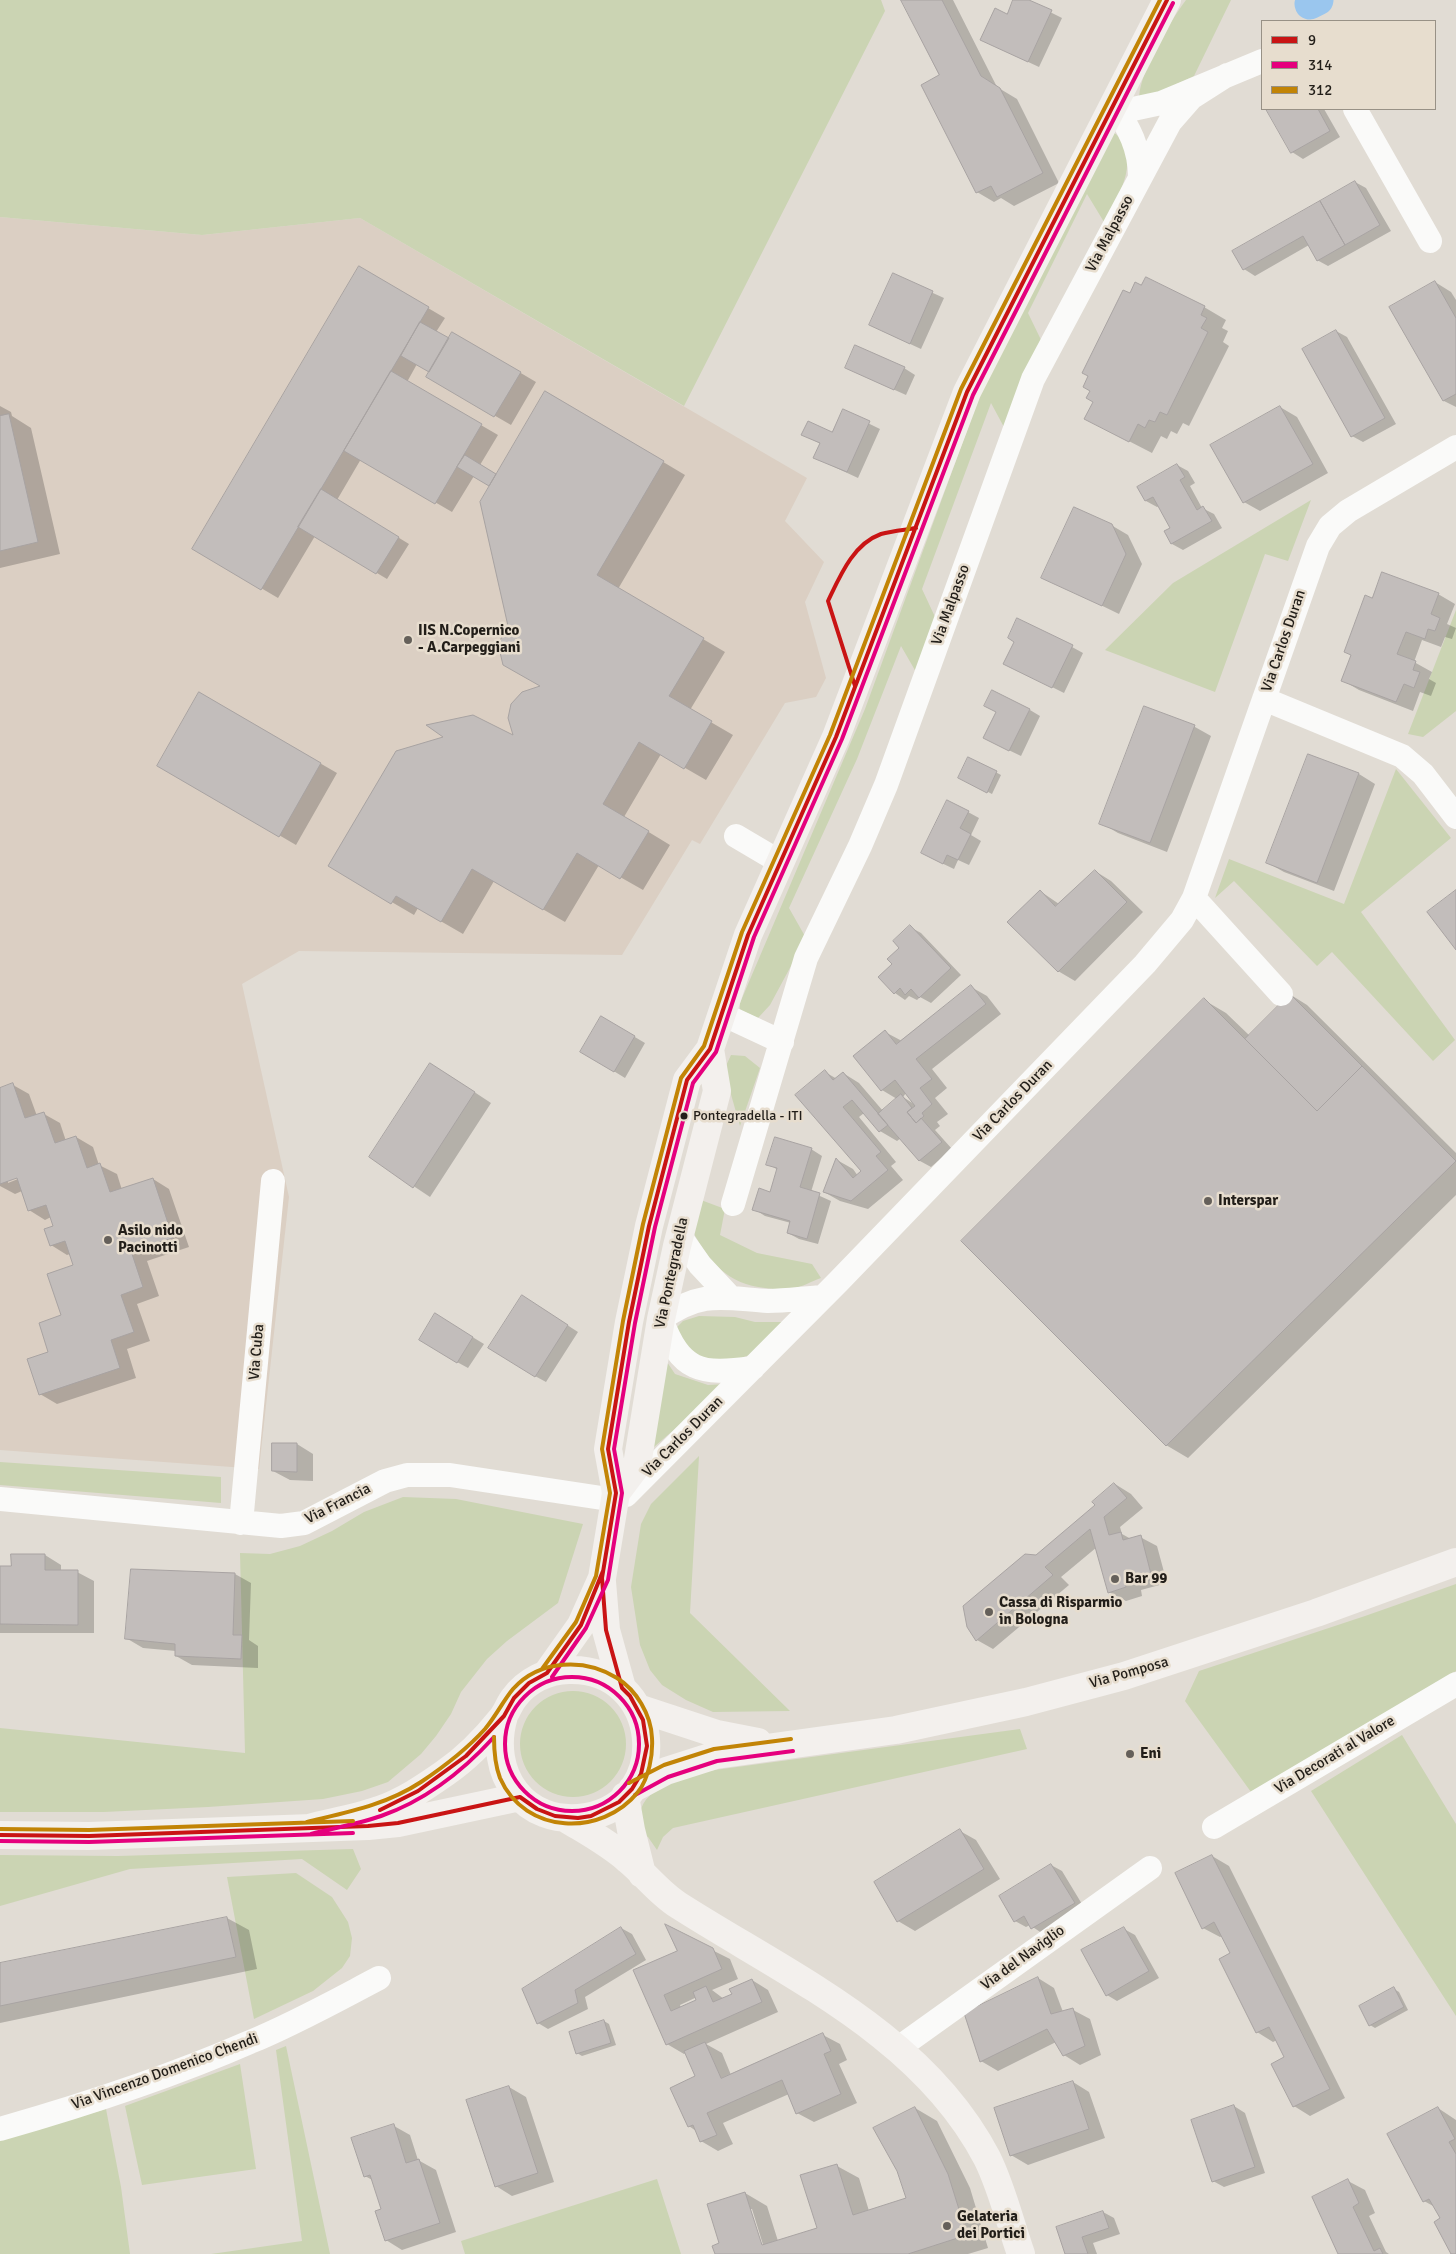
<!DOCTYPE html>
<style>
body{margin:0}
#map{position:relative;width:1456px;height:2254px;overflow:hidden;background:#e1dcd4;font-family:Signika,sans-serif}
canvas{display:block}
.legend{position:absolute;left:1261px;top:20px;width:175px;height:90px;box-sizing:border-box;background:#e7ddce;border:1px solid #989186;margin:0;padding:6px 9px;list-style:none;font-size:15px;color:#221e19}
.legend li{display:flex;align-items:center;gap:10px;height:25px}
.legend b{width:25px;border:1px solid #989186}
</style>
<div id="map">
<canvas width="1456" height="2254"></canvas>
<ul class="legend">
<li><b style="height:6px;background:#c91414"></b>9</li>
<li><b style="height:6px;background:#e5007d"></b>314</li>
<li><b style="height:6px;background:#c28406"></b>312</li>
</ul>
</div>
<script>
const context = document.querySelector('canvas').getContext('2d');
context.lineJoin = 'round';
function fillPath(path, color) {
  context.fillStyle = color;
  context.fill(path, 'evenodd');
}
function stroke(path, color, width, dash) {
  context.strokeStyle = color;
  context.lineWidth = width;
  context.lineCap = dash ? 'butt' : 'round';
  context.setLineDash(dash || []);
  context.stroke(path);
}
function drawText(font, color, halo, rows, align = 'center') {
  context.font = font + ' Signika,sans-serif';
  context.lineWidth = 5;
  context.setLineDash([]);
  context.textBaseline = 'middle';
  context.strokeStyle = halo;
  context.fillStyle = color;
  for (const [text, x, y, turn = 0] of rows) {
    context.save();
    context.translate(x, y);
    context.rotate((+turn || 0) * Math.PI / 180);
    context.textAlign = isNaN(turn) ? turn : align;
    if (halo) context.strokeText(text, 0, 0);
    context.fillText(text, 0, 0);
    context.restore();
  }
}
fillPath(new Path2D(`
 M0,217L202,235L360,218L807,478L785,521L824,562L805,602L826,678L816,697L785,703L700,844L692,840L622,955L299,951L242,984L289,1197L259,1469L0,1450Z`), '#dbcfc3');
fillPath(new Path2D(`
 M0,0H881L885,11L684,406L360,218L202,235L0,217Z
 M1186,0H1231L1194,76L1145,99L1139,97C1142,66 1168,25 1186,0Z
 M1113,132C1118,135 1121,139 1123,144C1136,171 1116,199 1104,222L1087,194L1028,313L1043,344L1005,429L991,403L922,589L936,619L916,672L901,646L857,759L789,908L806,938L770,1005L758,1018L740,1010V1003L865,709L980,395Z
 M1311,500L1288,561L1265,554L1215,692L1105,650L1173,583Z
 M1456,610V711L1423,737L1408,734Z
 M1396,769L1451,838L1361,912L1455,1040L1433,1061L1332,952L1317,966L1234,881L1215,898L1229,859L1344,904Z
 M731,1055L745,1056L760,1068L740,1126L724,1070Z
 M701,1200L725,1209L720,1235L757,1253L812,1264L821,1278C812,1281 802,1287 792,1289C783,1291 774,1289 765,1288C728,1284 710,1263 693,1232Z
 M699,1316L735,1317L755,1322H785L750,1355L728,1362L709,1363L670,1334L683,1321Z
 M665,1359L675,1374L708,1385L727,1384L647,1453Z
 M699,1456L690,1613L790,1711L713,1712L686,1700L662,1685L650,1670L640,1645L631,1587L641,1524L651,1504Z
 M0,1462L221,1477V1503L0,1485Z
 M403,1497L456,1499L583,1524L558,1603L507,1641L487,1659L461,1692L451,1714L436,1736L421,1754L388,1782L362,1791L323,1799L208,1807L104,1812H0V1728L245,1753L240,1553L270,1554L300,1546L332,1531L364,1512Z
 M1456,1584V1671L1251,1792L1185,1701L1199,1671L1365,1616Z
 M520 1744a53 53 0 1 1 106 0a53 53 0 1 1-106 0Z
 M1020,1729L1027,1749L673,1828L663,1837L657,1850L648,1837L640,1833C640,1827 639,1820 640,1813C645,1786 685,1777 707,1771Z
 M1402,1735L1456,1824V2016L1311,1791Z
 M353,1849L361,1869L347,1890L302,1859L130,1869L0,1906V1855L118,1856Z
 M296,1873L332,1897L348,1922L352,1938L350,1956L342,1968L313,1991L254,2019L227,1877Z
 M286,2046L330,2254H211L302,2241L276,2050Z
 M240,2064L256,2169L142,2185L125,2106Z
 M106,2109L121,2187L130,2254H0V2140Z
 M657,2179L681,2254H465L461,2241Z`), '#cbd4b3');
fillPath(new Path2D(`
 M903,0H953L997,87L1017,99L1059,183L1014,206L1001,198L994,202L977,192L941,76Z
 M1014,0H1026L1062,18L1039,67L981,40L1007,16Z
 M1267,109H1324L1340,137L1303,159L1292,152Z
 M1355,182L1366,188L1391,231L1328,266L1317,260L1309,245L1255,276L1244,269Z
 M360,268L445,318L436,332L449,340L453,333L536,382L511,425L428,377L430,372L417,364L407,382L498,435L480,465L497,475L546,392L685,475L618,589L725,652L690,710L733,735L706,780L661,754L624,817L670,845L643,890L599,865L565,922L494,881L463,934L418,908L414,915L330,866L515,737L543,687L510,626L491,485L474,476L452,512L361,459L337,500L409,544L387,579L315,536L278,598L193,548Z
 M893,275L944,298L921,349L882,331Z
 M1435,282L1451,292L1456,300V407L1444,401L1391,307Z
 M1130,295L1204,307L1226,320L1222,328L1228,331L1223,342L1229,346L1189,426L1183,423L1177,434L1171,431L1167,439L1161,436L1152,453L1086,419L1094,402Z
 M1336,331L1347,337L1396,424L1363,442L1352,436Z
 M904,368L915,375L906,395L857,373Z
 M0,406L11,412L12,416L31,428L60,554L0,568Z
 M1280,407L1297,417L1328,473L1260,511L1244,502Z
 M843,411L880,429L858,478L815,458L821,444L803,435L833,434Z
 M1177,465L1188,471L1195,483L1190,486L1202,508L1214,514L1222,528L1183,550L1172,544L1165,531L1171,528L1159,506L1157,507L1146,501L1138,487Z
 M1111,525L1128,535L1142,564L1119,614L1043,577Z
 M1438,594L1455,604L1447,624L1456,628L1452,639L1445,637L1441,647L1422,640L1414,662L1432,672L1429,679L1436,683L1431,696L1420,692L1413,711L1359,690L1342,680L1373,600Z
 M1015,641L1072,647L1083,653L1064,693L1016,669Z
 M200,694L337,773L296,845L159,765Z
 M1145,708L1195,727L1211,736L1167,852L1118,833L1101,823Z
 M1030,710L1040,716L1021,756L996,744Z
 M1309,755L1359,774L1375,784L1334,891L1284,872L1268,863Z
 M969,758L1001,775L992,794L959,777Z
 M968,812L979,818L971,835L981,841L969,865L958,860L954,869L933,859Z
 M1095,871L1111,881L1143,912L1075,981L1058,971L1040,891L1059,904Z
 M910,927L921,933L961,975L931,1003L920,997L917,1000L909,996L905,1000L895,993L880,977L894,964Z
 M971,987L987,996L1001,1014L932,1069L947,1088L935,1098L948,1114L937,1122L940,1126L935,1130L952,1149L931,1167L920,1161L901,1138L897,1141L880,1131L864,1113L859,1117L896,1162L891,1166L903,1180L868,1209L840,1201L824,1192L837,1160L853,1169L858,1176L863,1171L825,1072L837,1079L843,1073L859,1083L883,1111L897,1099L882,1090L854,1056L885,1032L902,1041ZM906,1093L914,1104L903,1097Z
 M1291,995L1307,1005L1456,1153V1195L1188,1458L1166,1445L1204,1000L1226,1013L1250,1036Z
 M601,1017L645,1043L625,1078L581,1051Z
 M447,1074L491,1103L430,1197L370,1157Z
 M13,1085L29,1094L37,1116L44,1114L60,1123L66,1141L76,1137L93,1147L99,1165L117,1174L122,1190L153,1179L169,1189L189,1247L147,1261L159,1296L137,1304L150,1341L127,1349L136,1378L57,1404L40,1394L50,1352L63,1316L74,1266L70,1254L67,1255L51,1245L54,1226L51,1217L45,1220L29,1210L22,1191L15,1194L0,1186V1089ZM22,1175L23,1177L8,1183V1180Z
 M811,1149L822,1156L811,1192L831,1201L818,1244L799,1239L788,1233L791,1223L765,1216L754,1209L771,1193L778,1170L768,1164Z
 M533,1303L578,1332L546,1382L535,1376Z
 M446,1321L484,1344L468,1368L457,1362Z
 M297,1444L313,1454V1481L290,1480L273,1471Z
 M1115,1484L1131,1494L1143,1508L1120,1527L1122,1534L1131,1539L1140,1537L1157,1546L1167,1583L1141,1590L1142,1596L1126,1601L1109,1592L1097,1547L1061,1577L1069,1585L993,1649L977,1640L1037,1556L1096,1505Z
 M45,1555L61,1565V1572H77L94,1581V1633H0V1567H12Z
 M235,1574L251,1583L249,1640L258,1646V1668L192,1665L176,1656V1651L143,1648L126,1638Z
 M960,1831L976,1840L1000,1879L915,1931L898,1921L876,1882Z
 M1212,1856L1229,1866L1345,2098L1310,2116L1294,2106L1286,2058L1277,2040L1273,2042L1257,2032L1232,1954L1223,1936L1220,1937L1203,1928Z
 M1051,1865L1062,1871L1085,1909L1043,1934L1030,1925L1026,1927L1015,1921Z
 M227,1918L249,1930L257,1969L0,2023V1964Z
 M621,1928L632,1934L646,1960L585,1997L588,2009L548,2029L538,2023Z
 M1124,1929L1135,1935L1159,1978L1117,2001L1107,1995Z
 M712,1950L730,1959L738,1979L712,1990L724,1999L733,1994L752,1980L768,1990L778,2012L706,2044L722,2053L731,2075L823,2035L840,2044L847,2060L839,2064L857,2103L814,2122L797,2113L789,2094L723,2123L733,2144L718,2151L701,2141L696,2131L689,2126L696,2077L686,2053L684,2054L667,2044L635,1971ZM697,1997L698,2000L681,2008L680,2005Z
 M1038,1978L1054,1988L1063,2012L1073,2010L1090,2019L1101,2055L1080,2065L1064,2055L1056,2042L998,2071L981,2061L965,2013Z
 M1394,1989L1399,1992L1408,2010L1375,2028L1370,2025Z
 M604,2021L609,2024L616,2045L582,2056L577,2053Z
 M1073,2082L1089,2092L1105,2138L1028,2165L1011,2155Z
 M509,2087L526,2097L554,2182L512,2196L496,2186Z
 M1234,2106L1245,2113L1265,2173L1224,2187L1213,2181Z
 M915,2108L937,2121L970,2188L988,2248L968,2254H716L745,2193L767,2206L778,2241L818,2229L837,2166L859,2178L869,2211L908,2199ZM749,2209H752L765,2251H763Z
 M1438,2108L1456,2120V2254H1453L1441,2219L1435,2207L1424,2201Z
 M394,2126L410,2135L418,2160L436,2170L456,2232L402,2250L386,2240L383,2209L374,2181L365,2176Z
 M1348,2181L1365,2190L1375,2213L1369,2216L1386,2252L1389,2254H1340Z
 M1103,2212L1114,2218L1120,2234L1093,2243L1097,2254H1067Z`), '#0003');
stroke(new Path2D(`
 M1310,4L1318,0`), '#9ac6ee', 31);
const building = new Path2D(`
 M901,0H942L981,76L1000,88L1043,173L997,197L991,186L976,193L921,85L939,75Z
 M1013,0H1029L1052,10L1028,62L980,40L995,8L1007,14Z
 M1266,109H1318L1330,131L1291,153Z
 M1355,181L1380,225L1345,245L1320,201Z
 M1320,201L1345,245L1317,261L1303,236L1243,270L1232,251Z
 M359,266L429,307L261,590L192,549Z
 M893,273L933,291L910,344L869,325Z
 M1146,277L1205,306L1201,315L1207,318L1201,328L1208,332L1167,415L1160,412L1155,422L1149,420L1145,428L1138,424L1129,442L1084,419L1093,402L1086,398L1090,391L1083,387L1088,376L1082,373L1123,290L1130,293L1135,282L1141,285Z
 M1435,281L1456,318V394L1443,401L1389,307Z
 M420,322L449,338L429,372L401,356Z
 M1336,330L1385,418L1351,437L1302,349Z
 M452,332L521,372L494,417L426,377Z
 M855,345L905,367L894,390L845,368Z
 M391,371L482,424L435,504L344,451Z
 M545,391L664,461L597,575L704,638L669,696L712,721L684,769L639,742L603,804L649,831L620,879L577,853L543,910L472,869L441,922L396,896L391,904L328,866L396,751L443,737L426,725L473,715L513,735L508,718L511,704L522,692L540,686L503,665L498,644L508,626L480,502Z
 M1280,406L1313,464L1243,503L1210,445Z
 M843,409L870,421L847,472L813,458L820,443L801,435L808,421L832,432Z
 M9,414L38,542L0,551V416Z
 M465,455L496,474L489,486L457,467Z
 M1177,464L1185,477L1180,480L1197,510L1203,506L1212,521L1171,544L1164,531L1170,528L1153,497L1145,501L1137,487Z
 M321,489L399,537L376,574L298,527Z
 M1074,507L1112,524L1126,554L1102,606L1041,578Z
 M1382,572L1439,593L1431,614L1440,618L1435,631L1428,629L1425,639L1406,632L1397,654L1416,661L1413,670L1420,672L1414,688L1404,684L1396,702L1341,681L1351,655L1344,652L1365,595L1372,598Z
 M1017,618L1073,645L1052,688L1003,664L1014,642L1008,638Z
 M992,690L1030,709L1009,751L983,738L996,712L984,706Z
 M199,692L321,763L279,837L157,766Z
 M1144,706L1195,725L1150,843L1099,824Z
 M1308,754L1359,773L1317,883L1266,863Z
 M968,757L997,771L987,793L958,778Z
 M947,800L969,811L960,828L971,834L958,860L947,855L943,864L921,853Z
 M1095,870L1127,902L1058,972L1007,922L1040,890L1055,906Z
 M1456,890V950L1427,912Z
 M910,925L951,968L919,998L911,989L905,995L900,988L894,994L878,977L892,964L887,959L899,948L893,941Z
 M971,985L986,1004L916,1059L932,1079L920,1088L932,1104L922,1113L924,1116L916,1123L907,1112L915,1106L895,1080L881,1091L853,1056L885,1030L896,1044Z
 M1290,994L1362,1066L1317,1111L1245,1039Z
 M1204,998L1317,1111L1362,1066L1456,1161L1166,1446L961,1241Z
 M601,1016L635,1036L614,1072L580,1052Z
 M430,1063L475,1092L413,1188L369,1157Z
 M825,1070L833,1080L843,1072L888,1125L879,1132L852,1100L843,1107L881,1152L876,1156L888,1170L851,1201L823,1192L836,1158L853,1178L861,1171L795,1095Z
 M13,1083L25,1118L44,1112L55,1143L76,1136L87,1168L100,1163L110,1192L153,1178L173,1238L131,1251L143,1287L121,1295L134,1332L111,1340L120,1368L39,1395L27,1359L48,1352L39,1323L61,1315L47,1274L73,1265L65,1241L50,1246L44,1229L53,1226L46,1205L28,1211L17,1178L0,1184V1088Z
 M901,1094L912,1108L907,1112L916,1123L921,1118L942,1142L919,1161L878,1114Z
 M775,1137L812,1148L800,1187L820,1193L807,1239L787,1233L790,1221L752,1210L759,1188L770,1192L777,1168L766,1165Z
 M522,1295L568,1325L535,1377L488,1348Z
 M435,1313L473,1337L457,1363L419,1340Z
 M272,1443H297V1472L272,1471Z
 M1114,1483L1127,1498L1104,1517L1109,1535L1121,1532L1123,1540L1141,1535L1151,1574L1125,1581L1126,1587L1108,1593L1090,1529L1045,1567L1053,1575L976,1641L967,1627L963,1606L1025,1554L1036,1555L1095,1505L1092,1502Z
 M11,1554H45V1570H78V1625L0,1624V1566H11Z
 M131,1569L235,1573L233,1635H242L241,1659L175,1656V1644L125,1639Z
 M960,1829L984,1869L897,1922L874,1882Z
 M1212,1855L1330,2089L1293,2107L1271,2064L1284,2057L1269,2027L1256,2033L1219,1959L1230,1953L1214,1922L1202,1929L1175,1873Z
 M1051,1864L1075,1903L1031,1929L1024,1916L1014,1922L999,1896Z
 M227,1917L236,1957L0,2006V1963Z
 M665,1924L713,1948L722,1969L664,1995L671,2011L696,2000L693,1992L706,1986L713,2002L732,1994L729,1989L752,1979L762,2002L666,2045L633,1970L677,1951Z
 M621,1927L636,1954L575,1990L578,2003L537,2024L522,1989Z
 M1124,1927L1149,1971L1106,1996L1081,1950Z
 M1038,1977L1051,2014L1073,2008L1085,2046L1063,2056L1047,2029L980,2062L964,2013Z
 M1394,1987L1404,2007L1369,2026L1359,2006Z
 M604,2020L611,2043L576,2054L569,2032Z
 M823,2033L831,2051L824,2054L841,2094L796,2114L782,2080L707,2113L717,2135L700,2142L693,2125L688,2127L670,2088L695,2076L684,2051L705,2042L721,2078Z
 M1073,2081L1089,2129L1010,2156L994,2108Z
 M509,2086L538,2173L495,2187L466,2100Z
 M1234,2105L1255,2167L1212,2182L1191,2120Z
 M915,2107L948,2174L967,2235L908,2254H715L712,2246L719,2243L707,2204L745,2192L762,2245L817,2228L800,2175L837,2164L853,2215L906,2198L897,2171L873,2128Z
 M1438,2107L1455,2139L1449,2142L1456,2154V2254H1451L1434,2222L1440,2218L1429,2199L1423,2202L1387,2134Z
 M394,2124L406,2163L419,2159L440,2223L385,2241L375,2211L381,2209L370,2175L364,2177L351,2138Z
 M1348,2179L1359,2203L1353,2207L1374,2251L1380,2248L1383,2254H1338L1312,2197Z
 M1103,2211L1109,2228L1082,2237L1088,2254H1065L1056,2227Z`);
fillPath(building, '#c2bdbb');
stroke(building, '#a8a3a2', 1);
stroke(new Path2D(`
 M1113,104L1133,109L1161,103L1262,61
 M1113,104C1129,128 1140,148 1140,177
 M1355,109L1430,241
 M1264,699L1402,756L1423,774L1456,817
 M736,836L780,862
 M1194,898L1281,994
 M722,1014L782,1042
 M733,1204L806,958L860,846L886,785L1033,379L1170,122L1191,98L1227,75
 M679,1235L700,1265L730,1297
 M753,1368C700,1375 681,1372 661,1319C702,1290 722,1298 768,1301C786,1301 805,1298 823,1297
 M626,1495L838,1282L1145,964L1182,920L1194,898L1318,546L1330,526L1348,511L1456,447
 M0,1499L281,1526L304,1523L385,1481L407,1475H450L615,1500
 M241,1523L273,1181
 M1214,1827L1456,1684
 M897,2049L1150,1868
 M0,2129C84,2105 170,2077 250,2042C294,2024 337,2000 379,1978`), '#fafaf9', 24);
stroke(new Path2D(`
 M616,1493L637,1465L661,1319L677,1246L717,1091L710,1049
 M602,1582L606,1630L622,1688
 M547,1673L581,1625L602,1578L616,1493L608,1449L629,1322L649,1226L687,1080L710,1049L748,935L836,737L967,392L1167,0
 M638,1708L717,1734L758,1742
 M632,1789L666,1771L716,1755L896,1730L1026,1702L1124,1676L1316,1613L1456,1562
 M625,1796L631,1830L642,1874
 M565,1818C586,1831 609,1843 628,1860C645,1874 659,1893 678,1905C789,1976 923,2035 987,2158C1002,2188 1010,2223 1021,2254
 M309,1828C332,1822 357,1818 379,1810C403,1802 425,1787 445,1773C467,1758 486,1738 502,1718C507,1712 509,1704 514,1698C526,1681 548,1670 569,1670C662,1667 675,1802 586,1817C524,1827 487,1773 504,1716
 M0,1835L89,1836L368,1826L398,1823L520,1797`), '#f3f0ed', 28);
stroke(new Path2D(`
 M855,686L828,601C840,576 853,544 881,534C892,531 904,530 916,528
 M380,1810L418,1791L466,1756L504,1716L514,1698L529,1683L547,1673L581,1625L603,1571
 M0,1835L89,1836L368,1826L398,1823L520,1797L537,1809L555,1816L578,1818L591,1816L619,1802L632,1789L641,1774L647,1746L643,1720L630,1696L622,1688L606,1630L602,1578L616,1493L608,1449L629,1322L649,1226L687,1080L710,1049L748,935L836,737L967,392L1167,0`), '#c91414', 4);
stroke(new Path2D(`
 M505 1744a67 67 0 1 1 134 0a67 67 0 1 1-134 0Z
 M552,1677L586,1628L608,1580L622,1493L614,1449L635,1323L655,1227L693,1083L716,1052L754,937L842,739L973,395L1173,3
 M635,1795L668,1777L717,1761L793,1751
 M311,1834C334,1828 358,1824 381,1816C424,1801 463,1771 494,1737
 M0,1841L89,1842L353,1833`), '#e5007d', 4);
stroke(new Path2D(`
 M542,1669L576,1622L596,1576L610,1493L602,1449L623,1321L643,1224L681,1078L704,1046L742,932L830,735L961,389L1160,0
 M629,1783L664,1765L714,1749L791,1739
 M307,1822C348,1812 386,1805 421,1782C445,1766 466,1750 485,1729C496,1716 503,1701 513,1689C540,1659 585,1658 617,1678C636,1690 651,1714 652,1738C653,1755 649,1778 638,1792C602,1837 525,1835 500,1778C495,1765 494,1751 494,1737
 M0,1829L89,1830L353,1821`), '#c28406', 4);
for (const [x, y, r, color] of [
 [408,640,5,"#65605a"],
 [684,1116,4.5,"#221e19"],
 [1208,1201,5,"#65605a"],
 [108,1240,5,"#65605a"],
 [1115,1579,5,"#65605a"],
 [989,1612,5,"#65605a"],
 [1130,1754,5,"#65605a"],
 [947,2226,5,"#65605a"]
]) {
  const dot = new Path2D();
  dot.arc(x, y, r, 0, 2 * Math.PI);
  context.fillStyle = color;
  context.fill(dot);
  stroke(dot, '#e7ddce', 2);
}
drawText('14px', '#221e19', '#e7ddce', [
 ["Pontegradella - ITI",693,1116]
], 'left');
drawText('15px', '#221e19', '#e7ddce', [
 ["Via Malpasso",1110,234,-62],
 ["Via Malpasso",951,605,-70],
 ["Via Carlos Duran",1284,641,-71],
 ["Via Carlos Duran",1013,1101,-46],
 ["Via Pontegradella",672,1273,-78],
 ["Via Cuba",257,1352,-85],
 ["Via Carlos Duran",683,1437,-45],
 ["Via Francia",338,1504,-27],
 ["Via Pomposa",1129,1673,-16],
 ["Via Decorati al Valore",1335,1755,-31],
 ["Via del Naviglio",1023,1958,-36],
 ["Via Vincenzo Domenico Chendi",165,2072,-20]
]);
drawText('bold 15px', '#221e19', '#e7ddce', [
 ["IIS N.Copernico",418,631],
 ["- A.Carpeggiani",418,648],
 ["Interspar",1218,1201],
 ["Asilo nido",118,1231],
 ["Pacinotti",118,1248],
 ["Bar 99",1125,1579],
 ["Cassa di Risparmio",999,1603],
 ["in Bologna",999,1620],
 ["Eni",1140,1754],
 ["Gelateria",957,2217],
 ["dei Portici",957,2234]
], 'left');
</script>
